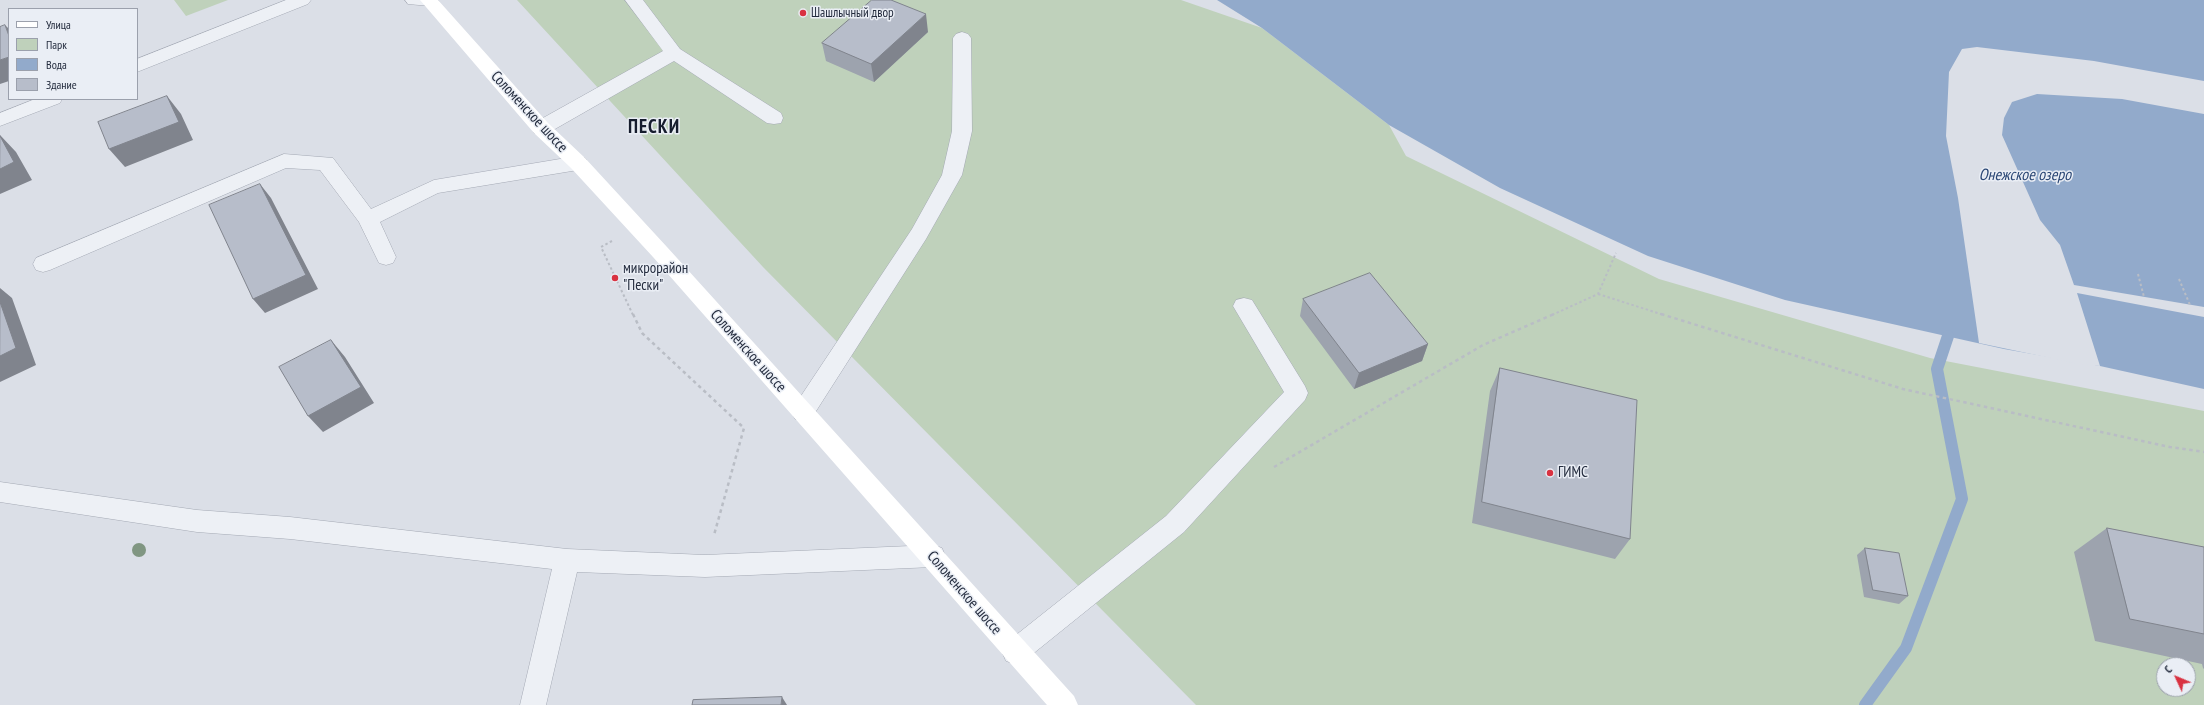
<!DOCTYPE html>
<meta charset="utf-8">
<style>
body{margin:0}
#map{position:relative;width:2204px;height:705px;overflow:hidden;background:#dbdfe7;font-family:"PT Sans Narrow",sans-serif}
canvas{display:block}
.legend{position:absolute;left:8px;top:8px;width:130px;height:92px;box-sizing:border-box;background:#eaeef5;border:1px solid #9ba0ac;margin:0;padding:5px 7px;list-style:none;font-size:12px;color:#242c3e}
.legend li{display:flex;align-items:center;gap:8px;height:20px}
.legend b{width:20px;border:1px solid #9ba0ac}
.north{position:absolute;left:2156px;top:657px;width:40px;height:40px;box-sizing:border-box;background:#eaeef5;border:1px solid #9ba0ac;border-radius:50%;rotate:314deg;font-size:11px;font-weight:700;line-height:16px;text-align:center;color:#242c3e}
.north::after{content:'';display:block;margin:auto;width:14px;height:18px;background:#d93241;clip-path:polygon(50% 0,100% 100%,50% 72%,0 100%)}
</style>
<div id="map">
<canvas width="2204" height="705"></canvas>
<ul class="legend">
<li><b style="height:5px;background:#fff"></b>Улица</li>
<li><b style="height:11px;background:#bfd1bb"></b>Парк</li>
<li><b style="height:11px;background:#92aacb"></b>Вода</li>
<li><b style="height:11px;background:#b7bdca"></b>Здание</li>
</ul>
<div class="north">С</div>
</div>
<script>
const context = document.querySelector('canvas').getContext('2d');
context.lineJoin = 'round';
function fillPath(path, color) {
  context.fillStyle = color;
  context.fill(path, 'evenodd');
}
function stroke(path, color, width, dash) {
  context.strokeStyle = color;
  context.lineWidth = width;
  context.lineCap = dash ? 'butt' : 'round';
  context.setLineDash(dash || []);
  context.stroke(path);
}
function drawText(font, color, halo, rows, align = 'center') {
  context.font = font + ' "PT Sans Narrow",sans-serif';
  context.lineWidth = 3;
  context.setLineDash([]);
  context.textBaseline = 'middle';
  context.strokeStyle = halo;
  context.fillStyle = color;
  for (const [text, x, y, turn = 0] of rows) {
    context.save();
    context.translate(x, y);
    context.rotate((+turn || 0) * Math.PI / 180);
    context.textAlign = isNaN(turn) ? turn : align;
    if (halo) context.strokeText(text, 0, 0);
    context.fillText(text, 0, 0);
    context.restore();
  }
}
fillPath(new Path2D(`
 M174,0H228L186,16Z
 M517,0H1181L1262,28L1389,125L1406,156L1659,279L1930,358L2204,411V705H1196L763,267ZM2164,665H2188V689H2164Z`), '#bfd1bb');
fillPath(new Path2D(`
 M1217,0H2204V389L2100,366L2004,349L1785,300L1648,256L1500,188L1389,125L1262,28Z`), '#92aacb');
fillPath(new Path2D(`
 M1977,47L2094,61L2204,81V114L2122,99L2037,94L2012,102L2004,118L2002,135L2040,220L2060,245L2074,285L2204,307V317L2077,293L2100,366L2079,364L1979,343L1958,198L1946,136L1949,72L1962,49Z`), '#dbdfe7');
stroke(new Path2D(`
 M1865,705L1906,648L1962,499L1937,369L1948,336`), '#92aacb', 12);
const service = new Path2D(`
 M625,0H643L680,49L781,113L783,118L781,123L774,124L767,123L674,61L548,133L541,135L534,133L532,128L534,123L663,51Z
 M962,32L968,34L971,38L972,131L962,175L926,239L811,419L803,421L795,419L792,412L795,405L912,229L942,175L952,131L953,38L956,34Z
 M284,154L333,158L371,209L434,180L578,156L585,158L588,163L585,168L578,170L438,193L380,222L396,257L393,263L386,265L379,263L359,222L320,170L286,168L50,270L43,272L36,270L33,264L36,258Z
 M1244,298L1252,300L1305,386L1308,393L1305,400L1184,532L1024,661L1015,664L1006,661L1002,652L1006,643L1166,516L1284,392L1233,306L1236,300Z
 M0,482L197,510L290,517L567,549L705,555L933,545L942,548L945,556L942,564L933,567L705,577L577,572L546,705H520L552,569L290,539L197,532L0,502Z`);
const minor = new Path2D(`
 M286,0H311L308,4L137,72V59Z
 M405,0H438L439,1L436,5L430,6L408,4Z
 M35,99H62L60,103L0,126V113Z`);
stroke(service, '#a4a9b4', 1);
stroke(minor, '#a4a9b4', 1);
stroke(new Path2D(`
 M612,241L601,247L633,315
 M2138,274L2144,297
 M2179,279L2190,305
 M1598,294L1664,315
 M1552,315L1598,294L1616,253`), '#b9bdc5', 2, [2.5, 2.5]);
stroke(new Path2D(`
 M633,314L642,333L744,428L714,535
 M1661,314L1903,389L2170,447L2204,452
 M1274,467L1483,345L1554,314`), '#b9bdc5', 2.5, [3.5, 3.5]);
fillPath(service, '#edf0f5');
fillPath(minor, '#edf0f5');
fillPath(new Path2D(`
 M420,0H438L548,123L585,158L667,247L1074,696L1078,705H1047L653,257L571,168L534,133Z`), '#fff');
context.fillStyle = '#809682';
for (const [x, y] of [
 [139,550]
]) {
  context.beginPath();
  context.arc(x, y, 7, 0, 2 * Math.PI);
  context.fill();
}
fillPath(new Path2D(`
 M928,32L874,82L826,61L822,43Z
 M1303,299L1428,344L1422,361L1354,389L1300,316Z
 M1500,368L1630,539L1615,559L1472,523L1490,391Z
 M2107,528L2204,547V669L2203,668L2202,664L2095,641L2074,552Z
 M1865,548L1908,596L1899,604L1864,597L1857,555Z`), '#9da3ae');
fillPath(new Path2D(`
 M926,14L928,32L874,82L871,64Z
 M5,25L9,29V36Z
 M9,57V81L0,84V60Z
 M167,96L181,114L193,140L125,167L109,149Z
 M0,135L16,152L32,180L0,194Z
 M260,184L271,198L318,289L265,313L253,299Z
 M0,288L12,298L36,365L0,382Z
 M331,340L345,357L374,403L323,432L308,416Z
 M1428,344L1422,361L1354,389L1359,373Z
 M782,697L787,705H781Z`), '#80848d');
const building = new Path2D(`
 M872,0H891L926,14L871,64L822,43Z
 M5,25L9,36V57L0,60V27Z
 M167,96L179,122L109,149L98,122Z
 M0,136L14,162L0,169Z
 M260,184L306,275L253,299L209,205Z
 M1370,273L1428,344L1359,373L1303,299Z
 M0,302L16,348L0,356Z
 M331,340L361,387L308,416L279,367Z
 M1500,368L1637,400L1630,539L1482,502Z
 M2107,528L2204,547V634L2130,619Z
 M1865,548L1899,553L1908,596L1873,590Z
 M782,697L781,705H692L693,700Z`);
fillPath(building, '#b7bdca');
stroke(building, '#80848d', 1);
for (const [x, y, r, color] of [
 [803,13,4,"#d93241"],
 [615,278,4,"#d93241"],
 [1550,473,4,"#d93241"]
]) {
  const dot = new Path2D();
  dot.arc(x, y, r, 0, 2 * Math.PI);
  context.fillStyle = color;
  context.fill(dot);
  stroke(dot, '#eaeef5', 1.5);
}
drawText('13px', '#242c3e', '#eaeef5', [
 ["Шашлычный двор",811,13]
], 'left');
drawText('15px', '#242c3e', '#eaeef5', [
 ["Соломенское шоссе",529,112,47],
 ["Соломенское шоссе",748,351,48],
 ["Соломенское шоссе",964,593,49]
]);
drawText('15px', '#242c3e', '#eaeef5', [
 ["микрорайон",623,269],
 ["\"Пески\"",623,286],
 ["ГИМС",1558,473]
], 'left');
drawText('italic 16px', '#2b4775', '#eaeef5', [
 ["Онежское озеро",2025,175]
]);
context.letterSpacing = '1px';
drawText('bold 19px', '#161d2e', '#eaeef5', [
 ["ПЕСКИ",654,128]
]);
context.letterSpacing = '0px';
</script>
